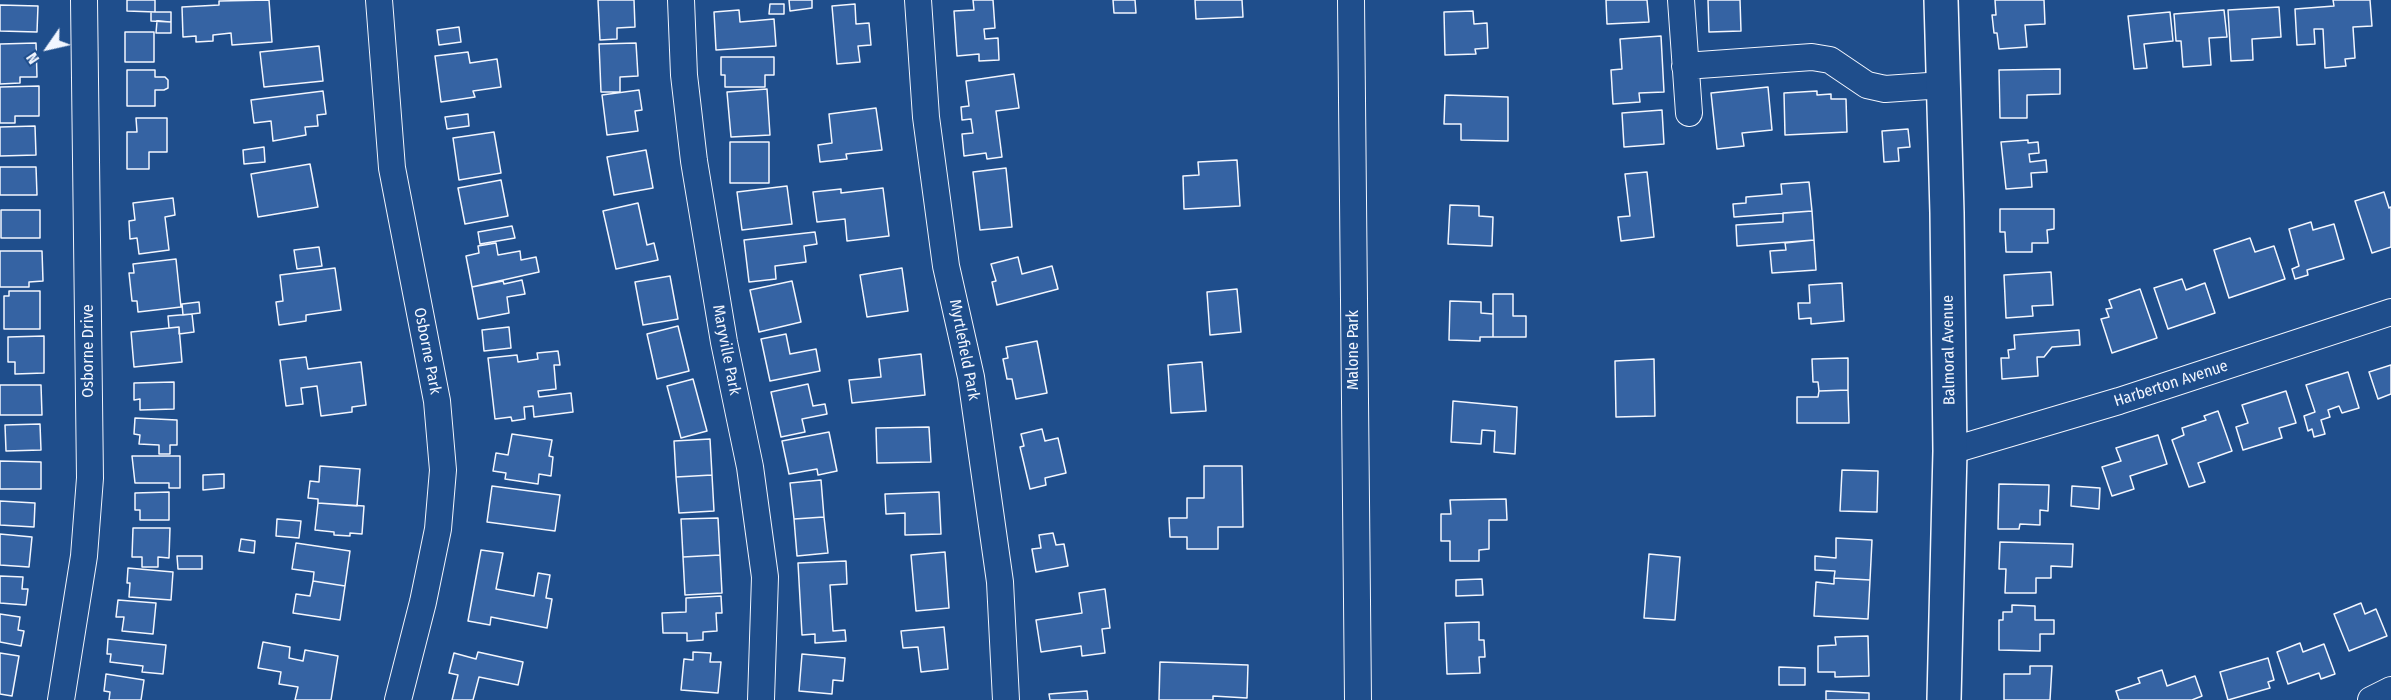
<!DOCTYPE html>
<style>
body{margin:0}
#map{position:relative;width:2391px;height:700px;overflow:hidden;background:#1f4e8c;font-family:"Fira Sans Condensed",sans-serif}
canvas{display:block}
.north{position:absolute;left:18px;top:18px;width:60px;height:60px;-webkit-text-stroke:4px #1f4e8c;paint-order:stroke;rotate:236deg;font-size:16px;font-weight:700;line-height:24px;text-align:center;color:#f2f6ff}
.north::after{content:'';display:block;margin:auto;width:21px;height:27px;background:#f2f6ff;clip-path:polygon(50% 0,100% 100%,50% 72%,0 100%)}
</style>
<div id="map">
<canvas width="2391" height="700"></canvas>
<div class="north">N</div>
</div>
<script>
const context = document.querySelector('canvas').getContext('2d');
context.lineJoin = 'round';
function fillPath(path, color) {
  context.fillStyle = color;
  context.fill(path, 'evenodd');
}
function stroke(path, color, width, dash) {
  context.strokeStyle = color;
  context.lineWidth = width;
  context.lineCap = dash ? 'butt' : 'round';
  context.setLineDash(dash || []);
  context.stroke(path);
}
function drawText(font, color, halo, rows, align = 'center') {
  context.font = font + ' "Fira Sans Condensed",sans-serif';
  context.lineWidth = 4.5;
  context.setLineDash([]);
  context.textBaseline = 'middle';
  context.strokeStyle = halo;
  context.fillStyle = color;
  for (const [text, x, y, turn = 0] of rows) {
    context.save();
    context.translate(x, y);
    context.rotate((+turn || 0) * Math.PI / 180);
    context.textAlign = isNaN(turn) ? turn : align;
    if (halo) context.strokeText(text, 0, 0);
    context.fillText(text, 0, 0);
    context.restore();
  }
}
const building = new Path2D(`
 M127,0H155V12L127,11Z
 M269,0L272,42L232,45L231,33L213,35V41L196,42V36L183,37L182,7L219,5V1Z
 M598,0H634L635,27L617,28V39L600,40Z
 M789,0H812V8L790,11Z
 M973,0H993L995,28L984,29L985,39L998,38L999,60L979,61V54L957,56L954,11L974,10Z
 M1113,0H1135L1136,13H1114Z
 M1195,0H1242L1243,17L1196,19Z
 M1606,0H1647L1649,22L1607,24Z
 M1708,0H1740L1741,31L1709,32Z
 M1995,0H2044L2045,24L2025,25L2027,47L1999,49L1997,33H1994L1992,15H1996Z
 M2333,0H2370L2372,26L2353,27L2355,58L2345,59L2346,66L2325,68L2323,29H2314L2315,44L2297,45L2295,9L2334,6Z
 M770,4H784V14H769Z
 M855,4L856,24L869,23L871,45L858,46L860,62L837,64L832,6Z
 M0,5L38,6L37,32L0,31Z
 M2279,7L2281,37L2252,39L2253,60L2231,61L2228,10Z
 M739,10L740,22L774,19L776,46L716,50L714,12Z
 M2224,10L2227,37L2209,38L2211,65L2183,67L2181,41H2176L2174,14Z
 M1473,11L1474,24L1487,23L1488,48L1475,49L1476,54L1445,55L1444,12Z
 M151,12H171V22L151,21Z
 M2170,12L2173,41L2144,44L2147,68L2134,69L2128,16Z
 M157,21L171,22V33H156Z
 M459,27L461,42L439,45L437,30Z
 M125,32H154V62H125Z
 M1661,36L1664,92L1639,93L1640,102L1613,104L1611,70L1622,69L1620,39Z
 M36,43L37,77H20V83L0,84V44Z
 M636,43L638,76L620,77V92H601L599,44Z
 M319,46L323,81L264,87L260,52Z
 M468,52L470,63L497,59L501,87L473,91L475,97L441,102L435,56Z
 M721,57H774V75H765V87H725V75H721Z
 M2060,69V94L2027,95V118H2000L1999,70Z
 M127,70H155V77H165L168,80V88L164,90H155V106H127Z
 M1014,74L1019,108L996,111L1002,157L987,159L986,153L964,156L962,134L973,133L971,119L962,120L961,107L969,106L966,81Z
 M39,86V116H15V123H0V87Z
 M1768,87L1772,130L1742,133L1744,146L1717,149L1711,93Z
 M767,89L770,135L731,137L727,92Z
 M639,90L642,110L635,111L638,131L607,135L602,95Z
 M323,91L326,114L317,115L318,126L305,127L306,135L273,141L271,121L254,123L251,100Z
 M1817,91V95L1831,94V99H1846L1847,132L1785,135L1784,93Z
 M1445,95L1508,97V141L1461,140V124H1444Z
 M876,108L882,150L846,154L847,159L820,162L818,145L832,143L829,114Z
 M1662,110L1664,144L1624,147L1622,113Z
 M468,114L469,126L447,129L445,117Z
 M136,118H167V152H149V169H127V132H137Z
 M35,126L36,155L0,156V127Z
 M1908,129L1910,147L1898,148L1899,161L1884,162L1882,131Z
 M494,132L501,173L459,180L453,138Z
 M2028,140V143L2038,142L2039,153L2029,154L2030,162L2046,160L2047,172L2031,173L2032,187L2006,189L2001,142Z
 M730,142H769V183H730Z
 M264,147L265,162L244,164L243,150Z
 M646,150L653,188L614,195L607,157Z
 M1237,160L1240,206L1184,209L1183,176L1199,175L1198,162Z
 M310,164L318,207L258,217L251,174Z
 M0,167H36L37,195H0Z
 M1006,168L1012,227L980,230L973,172Z
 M1647,172L1654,237L1621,241L1618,217L1630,216L1625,174Z
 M501,180L508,216L465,224L458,188Z
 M1809,182L1812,211L1734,217L1733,204L1746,203V197L1782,194L1781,184Z
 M787,186L792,224L742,230L737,192Z
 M883,188L889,236L847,241L845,219L817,222L813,192L841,189V193Z
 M2384,192L2389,208L2391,207V247L2372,253L2355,201Z
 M173,198L175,215L165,217L169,250L139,254L137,238L130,239L129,221L135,220L133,203Z
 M638,203L647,245L654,243L658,260L616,269L603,211Z
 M1450,205L1479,206V216L1493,217L1492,246L1448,244Z
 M2000,209H2054V229L2047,230L2048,243H2032V252H2006L2005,232H2000Z
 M1,210H40V238H1Z
 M1812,211L1814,240L1737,246L1736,225L1783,222V213Z
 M2311,222L2313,230L2334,224L2344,259L2307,270L2308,275L2295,279L2292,269L2299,266L2289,229Z
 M512,226L515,238L480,244L478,232Z
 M815,232L817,244L804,246L806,262L775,266L776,279L749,282L744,240Z
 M2250,238L2255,252L2274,246L2285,279L2229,298L2214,250Z
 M1814,240L1816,270L1772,273L1770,251L1786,250L1785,243Z
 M496,243L498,255L520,251L521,260L536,257L539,272L472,287L466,256L479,253L478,246Z
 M319,247L322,266L297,269L294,250Z
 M0,251H42L43,281L29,282V287H0Z
 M1018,257L1022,274L1052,266L1058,289L997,305L992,282L996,281L991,264Z
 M176,259L181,307L138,312L137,301H132L129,273H134L133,264Z
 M335,268L341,310L306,315V321L279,325L276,302L283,301L280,275Z
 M902,268L908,311L867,317L860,275Z
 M2051,272L2053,305L2032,306L2033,316L2006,318L2004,275Z
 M670,276L678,319L643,325L635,282Z
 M2182,279L2186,290L2205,283L2215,313L2168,329L2154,288Z
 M522,280L525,294L507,297L509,313L478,319L472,287L503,281L504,284Z
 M792,281L801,322L759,332L750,290Z
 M1842,283L1844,321L1811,324V318L1799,319L1798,303H1810L1809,285Z
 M1237,289L1241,332L1210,335L1207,292Z
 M2140,289L2157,338L2112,353L2101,319L2109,317L2106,309L2112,308L2109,300Z
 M9,291H40V329H4V296H9Z
 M1493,294H1513V316H1526V337H1493Z
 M1450,301L1481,302V313L1493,314V337H1480V341L1449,340Z
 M199,302L200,313L183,315L182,304Z
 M192,314L194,332L179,334V327L169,328L168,316Z
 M678,326L689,371L657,379L647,334Z
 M179,327L182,362L134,367L131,332Z
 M509,327L511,348L484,351L482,330Z
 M2079,330L2080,345L2052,347L2044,357H2037L2038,376L2002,379L2001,358H2009L2008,350L2015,349L2014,335Z
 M786,334L790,354L816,349L820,371L770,381L761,339Z
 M44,336V373L15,374V362H8V337Z
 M1037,341L1047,393L1016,399L1012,379H1007L1003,359L1008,358L1006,347Z
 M558,351L560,365H554L556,389L538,391L539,397L571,393L573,412L534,417L533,406L524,407L525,419L512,421L511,417L495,419L488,358L517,355L518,362L538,359L537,353Z
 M921,354L925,395L852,403L849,380L881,377L879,359Z
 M306,357L308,369L361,362L366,405L352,407V412L321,416L317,386L301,388L303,404L286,406L280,360Z
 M1848,358V390L1819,391L1818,382H1813L1812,359Z
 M1654,359L1655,416L1616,417L1615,361Z
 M1202,362L1206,411L1171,413L1168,365Z
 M2391,365V394L2378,399L2369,372Z
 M2348,372L2359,408L2342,413L2339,406L2328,410L2330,417L2321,420L2325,434L2314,437L2312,429L2308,431L2304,416L2315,412L2306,385Z
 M693,379L707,431L681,438L667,386Z
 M174,382V409L140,410V399L134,400V383Z
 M808,384L813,406L825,404L827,414L802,419L805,432L781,437L771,392Z
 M0,385H41L42,415H0Z
 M1848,390L1849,423H1797V397H1818L1819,391Z
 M2286,391L2296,423L2279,428L2282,438L2243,450L2236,427L2248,423L2242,405Z
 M1453,401L1517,407L1515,454L1494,452L1495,431L1482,430L1481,444L1451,442Z
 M2218,411L2232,451L2198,463L2205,482L2189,487L2172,440L2184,435L2182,428L2206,420L2204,416Z
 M135,418L177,420V445H170V454H159V445L139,444L140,435L134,434Z
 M40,424L41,450L6,451L5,425Z
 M929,427L931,462L877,463L876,428Z
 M1042,429L1045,441L1058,438L1066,473L1045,478L1046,485L1030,489L1020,447L1024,446L1021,434Z
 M829,432L837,471L818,475L817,469L789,474L782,441Z
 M512,434L552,440L549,456L553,457L551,476L539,474L538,484L505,479L506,473L493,471L496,453L508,455Z
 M2158,435L2167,464L2130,476L2134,489L2112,496L2102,467L2121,461L2116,448Z
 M710,439L712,475L676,477L674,441Z
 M132,456H180V488H169V483H135Z
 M0,461L41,462V489H0Z
 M320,466L360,469L357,506L318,503V499L308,498L310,481L319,482Z
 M1204,466H1242L1243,527H1218V549H1187V537H1170L1169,518H1187V498H1204Z
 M1842,470L1878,471L1877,512L1840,511Z
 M224,474V488L203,490V475Z
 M712,475L714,511L679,513L676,477Z
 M821,480L824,517L794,519L790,483Z
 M1999,484L2049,485L2048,511L2040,510V525L2020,524L2019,529H1998Z
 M492,486L560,495L555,531L487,522Z
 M2072,486L2100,488L2099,509L2071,506Z
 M169,492V520H140V510H135V493Z
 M939,492L941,534L905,535V513L886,514L885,494Z
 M1506,499L1507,520H1489V549L1479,550V561H1450V541H1441V514H1451L1450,500Z
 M0,501L35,503L34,527L0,525Z
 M318,503L364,506L362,534L350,533V536L334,535V532L315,530Z
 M824,517L828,553L797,556L794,519Z
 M718,518L720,555L683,557L681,519Z
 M277,519L301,521L299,538L276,536Z
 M133,528H170L169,558L158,557V567H142V557H132Z
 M1053,533L1056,545L1064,544L1068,566L1036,572L1032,549L1041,548L1039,535Z
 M0,534L32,537L29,567L0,565Z
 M1836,538L1872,540L1870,580L1834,578L1835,571L1815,570V556L1836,558Z
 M241,539L255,541L254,553L239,551Z
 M2000,542L2073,544L2072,567L2051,566V578H2036V593H2005L2006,569H1999Z
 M296,543L350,551L345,586L313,581L314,572L292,569Z
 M481,550L503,553L496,589L534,596L538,573L550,575L546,598L552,599L547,628L491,617L490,625L468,621Z
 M945,552L949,608L916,611L911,555Z
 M1649,554L1680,557L1675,620L1644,618Z
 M720,555L722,593L685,595L683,557Z
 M177,556H202V569H178Z
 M846,561L847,584L830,585L833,631L845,630L846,641L815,643V634L802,635L798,563Z
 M128,568L173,572L171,600L129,597L130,583H127Z
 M0,576L23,577L22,589H28L26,605L0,603Z
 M1834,578L1870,580L1868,619L1814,616L1816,582L1834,584Z
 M1482,579L1483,595L1456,596V580Z
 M313,581L345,586L340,620L293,613L296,594L310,596Z
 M1105,589L1110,628L1102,629L1105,653L1082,656L1081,646L1041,652L1036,620L1082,613L1079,593Z
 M721,596L722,613H716L717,631L703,632V640L687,641V633H663L662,613L686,612V598Z
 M118,600L156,603L153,634L122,631L124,617H116Z
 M2361,603L2365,614L2376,609L2387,636L2349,651L2334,614Z
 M2012,605L2035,606V620H2054V634H2040V651L1999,650V620H2003V612H2012Z
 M0,614L20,617L18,630L24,631L21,646L0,642Z
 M1479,622V640H1484L1485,657H1479L1480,673L1447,674L1445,623Z
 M944,627L948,669L921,672L918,647L903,648L901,631Z
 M1868,636L1869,676L1835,677V672H1818V646L1836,645L1835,637Z
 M108,639L166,645L163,674L142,672L143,666L110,662L111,654H107Z
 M263,642L290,647L289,658L303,661L305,650L338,656L331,700H295L298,687L279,684L281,672L258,668Z
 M2300,643L2303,652L2324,644L2335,674L2321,679L2319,673L2288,684L2277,652Z
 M478,652L523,662L518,685L479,677L473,700H452L458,675L449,673L454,653L476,659Z
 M693,652L711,653L710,662H721L718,693L681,690L684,659L693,660Z
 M0,653L19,656L12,696L0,694Z
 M802,654L845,658L843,681L833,680L832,694L799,691Z
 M2268,658L2274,680L2268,682L2270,688L2228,700L2220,672Z
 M1160,662L1248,665L1247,698L1213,696V700H1159Z
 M2030,666H2052L2050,700H2004V674H2030Z
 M1779,667L1805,668V685H1779Z
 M2162,670L2167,686L2195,676L2202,696L2192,700H2119L2116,691L2140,683L2138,678Z
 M106,674L144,680L141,700H109L110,692L104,691Z
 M1087,691L1088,700H1050L1049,694Z
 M1826,691L1869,693V700H1826Z`);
fillPath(building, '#3563a3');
stroke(building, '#f2f6ff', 1.5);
const minor = new Path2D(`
 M379,0L392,168L437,401L443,470L438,529L423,602L398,700
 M681,0L684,75L694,161L724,342L750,467L765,577L761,700
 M918,0L926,117L946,266L971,377L1000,582L1006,700
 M1351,0L1358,700
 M1681,0L1689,113
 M1685,66L1812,57L1830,60L1867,85L1885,89L1943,85
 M1950,451L2119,401L2391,312
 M61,700L84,556L90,478L84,0
 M2371,700L2391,690`);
const highway = new Path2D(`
 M1941,0L1947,213L1950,451L1944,700`);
stroke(minor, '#f2f6ff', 28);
stroke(highway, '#f2f6ff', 36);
stroke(minor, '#1f4e8c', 26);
stroke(highway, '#1f4e8c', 33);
drawText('16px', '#f2f6ff', '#1f4e8c', [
 ["Maryville Park",726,350,79],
 ["Myrtlefield Park",964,350,79],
 ["Malone Park",1354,350,-90],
 ["Balmoral Avenue",1949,350,-91],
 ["Osborne Drive",89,351,-90],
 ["Osborne Park",427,351,79],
 ["Harberton Avenue",2171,384,-18]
]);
</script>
